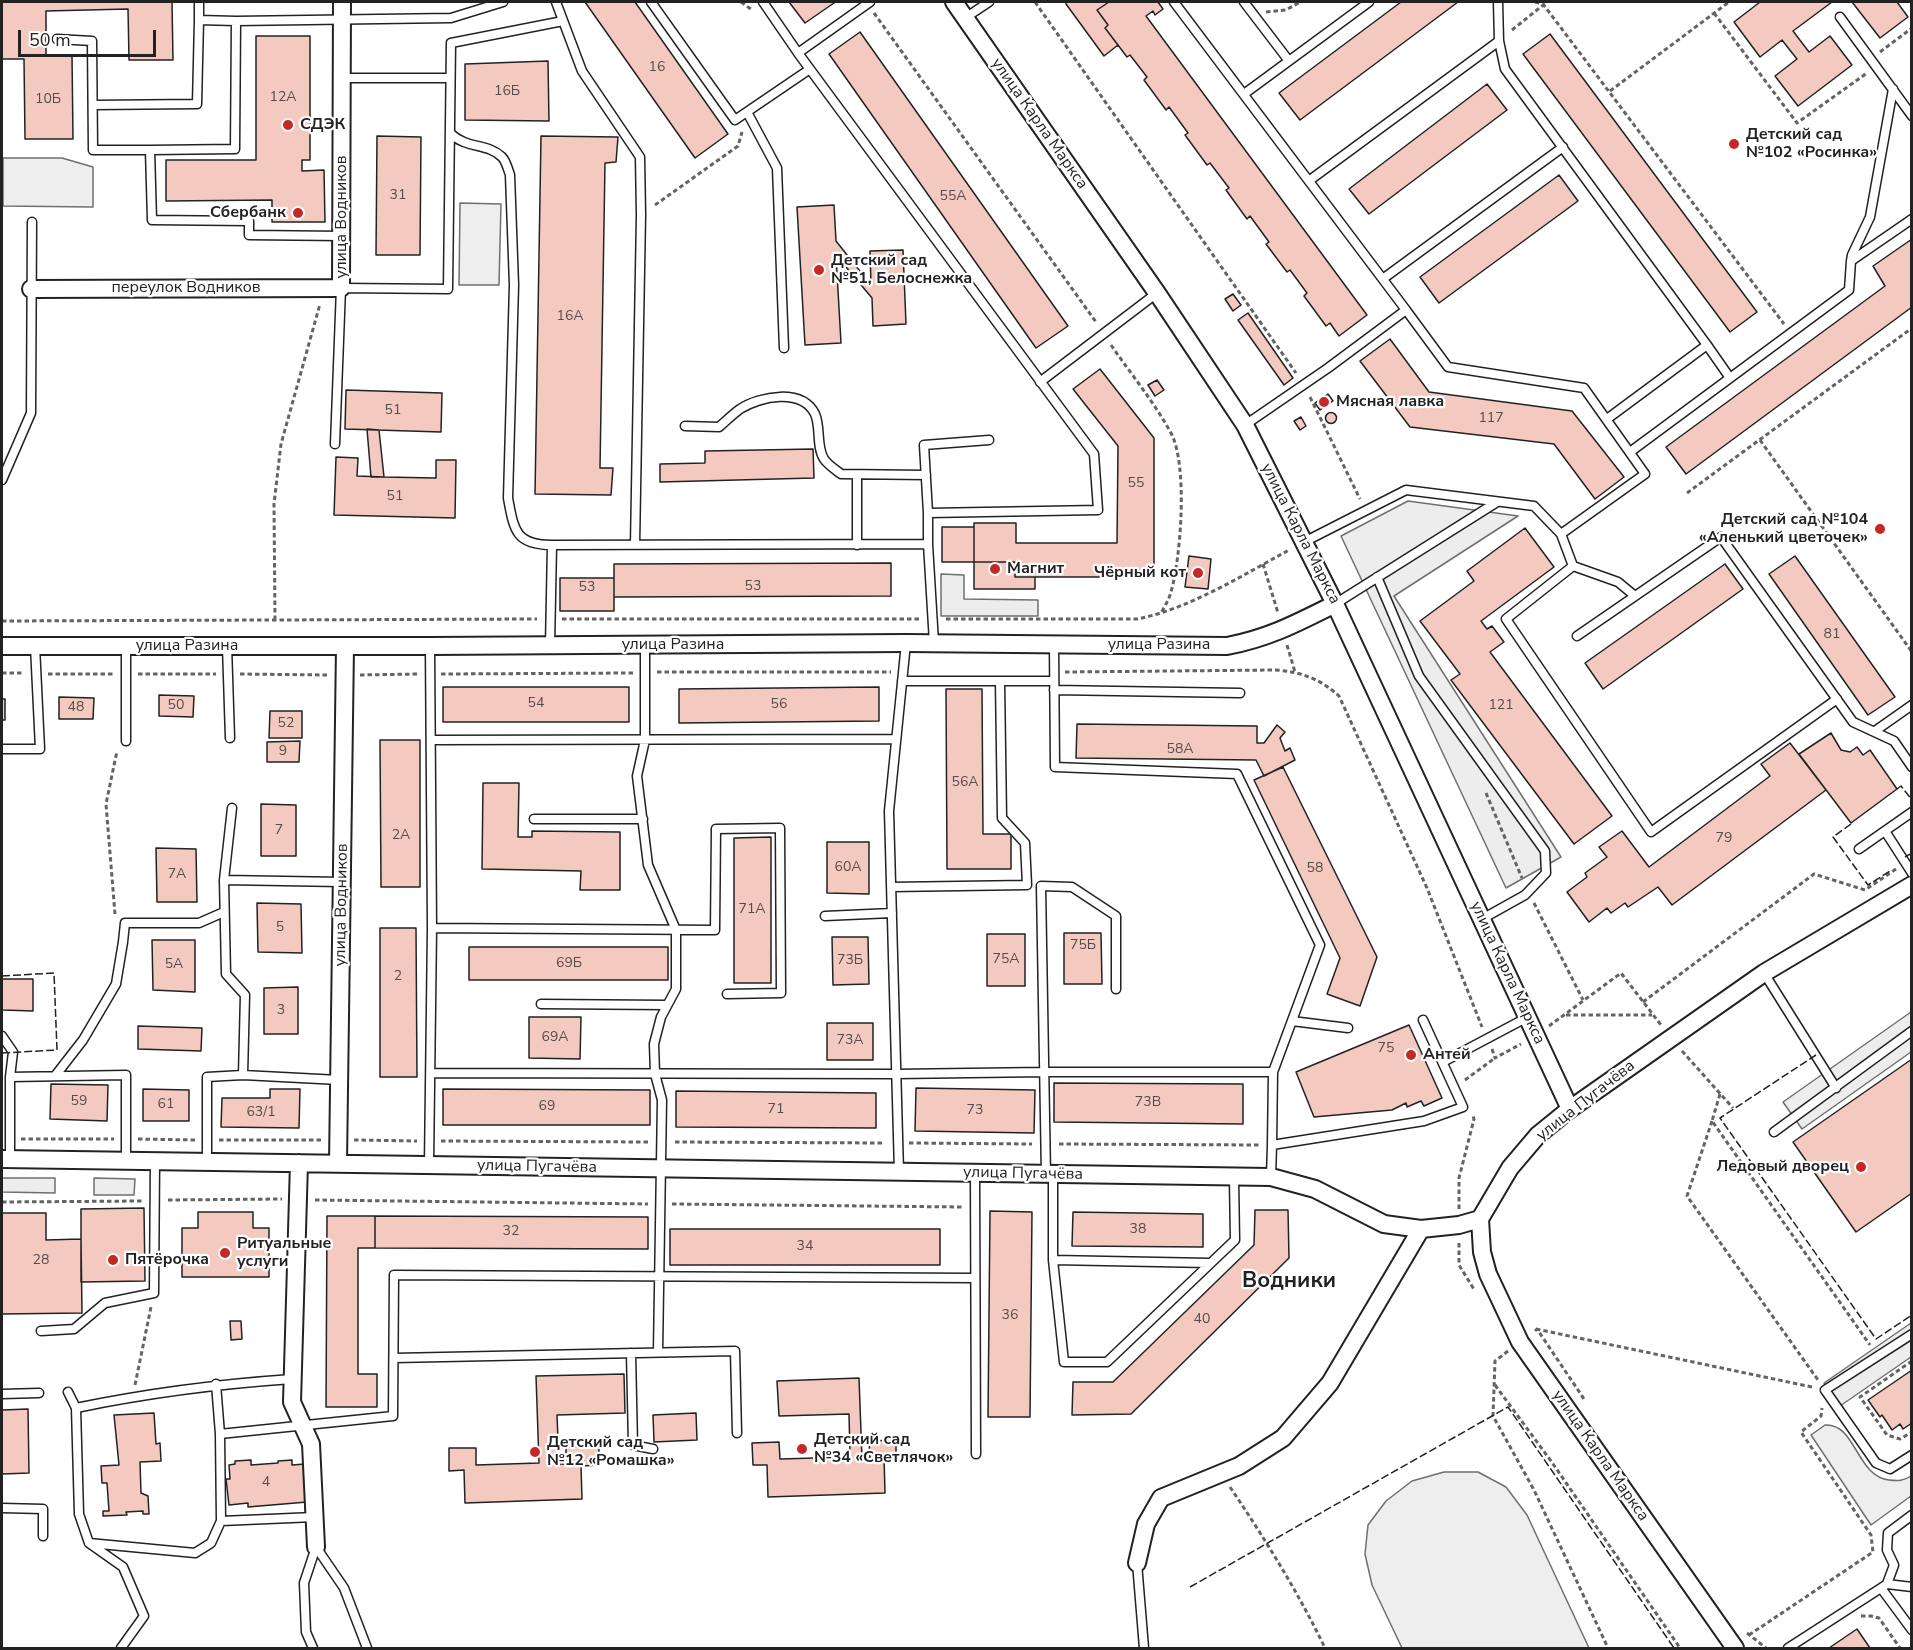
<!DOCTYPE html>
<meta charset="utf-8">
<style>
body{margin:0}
#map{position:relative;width:1913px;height:1650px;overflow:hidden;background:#fff;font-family:"Nunito Sans",sans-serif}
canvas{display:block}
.frame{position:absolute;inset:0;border:3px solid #222;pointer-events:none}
.scale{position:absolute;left:18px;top:30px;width:138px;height:27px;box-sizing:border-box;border:3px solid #222;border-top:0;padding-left:8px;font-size:18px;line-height:21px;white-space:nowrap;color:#222;-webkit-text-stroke:4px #fff;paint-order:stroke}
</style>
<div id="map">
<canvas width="1913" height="1650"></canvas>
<div class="frame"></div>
<div class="scale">50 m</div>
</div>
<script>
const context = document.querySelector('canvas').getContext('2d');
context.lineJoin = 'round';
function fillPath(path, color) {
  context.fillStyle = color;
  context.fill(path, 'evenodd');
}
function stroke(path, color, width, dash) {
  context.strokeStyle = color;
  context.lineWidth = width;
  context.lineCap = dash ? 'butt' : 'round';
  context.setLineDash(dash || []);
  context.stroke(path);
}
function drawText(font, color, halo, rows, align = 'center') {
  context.font = font + ' "Nunito Sans",sans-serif';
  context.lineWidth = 4.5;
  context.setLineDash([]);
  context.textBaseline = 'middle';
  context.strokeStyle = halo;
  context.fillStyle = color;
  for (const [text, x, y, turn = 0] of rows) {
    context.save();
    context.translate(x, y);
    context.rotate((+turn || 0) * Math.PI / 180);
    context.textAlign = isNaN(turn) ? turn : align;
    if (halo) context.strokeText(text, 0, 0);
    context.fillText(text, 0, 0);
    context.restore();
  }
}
const green = new Path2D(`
 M3,158H62L93,167V207L3,206Z
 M460,203L501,204L499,285H459Z
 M1825,1425C1856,1423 1856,1476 1889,1480C1898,1481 1904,1481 1911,1476V1496L1871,1525L1811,1435Z
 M1444,1472H1478L1506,1487L1527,1515L1589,1648H1402L1372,1585L1365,1554L1368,1525L1386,1501L1412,1481Z`);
fillPath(green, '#eee');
stroke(green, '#6f6f6f', 1.5);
const parking = new Path2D(`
 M1408,501L1518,516L1394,596L1561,857L1506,888L1341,536Z
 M941,574L964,575V599L1038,600V616H941Z
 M1911,1012V1052L1802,1129L1783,1102Z
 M2,1178H55V1193L2,1192Z
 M94,1178L135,1179L134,1195H94Z
 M1911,1323V1357L1840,1406L1824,1383Z`);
fillPath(parking, '#ededed');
stroke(parking, '#6f6f6f', 1.5);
const building = new Path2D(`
 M2,2H172L173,60H129L128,9L46,11V56L72,55L73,139H25L24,59H2Z
 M585,2H635L728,134L695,158Z
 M789,2H833L834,3L805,23Z
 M1066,2H1109L1097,10L1108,25L1105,28L1118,45L1104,56L1066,4Z
 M1109,2H1158L1163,9L1155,15L1153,11L1146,16L1367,315L1339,336L1330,323L1326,326L1304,296L1307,293L1290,270L1287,272L1266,244L1269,242L1250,216L1247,219L1226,190L1229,188L1210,163L1207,165L1185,135L1188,133L1169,107L1166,110L1144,80L1147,77L1130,55L1127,57L1105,28L1108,25L1097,10Z
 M1401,2H1458L1300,120L1279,93Z
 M1760,2H1832L1793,31L1809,52L1830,36L1852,65L1798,106L1775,76L1797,59L1789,49L1782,40L1760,57L1734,22Z
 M1852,2H1897L1908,17L1880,38Z
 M860,32L1068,326L1036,348L829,54Z
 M1550,34L1757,312L1730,332L1523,54Z
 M256,36H310V160H302V171L324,170L325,222H272V200L166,201V160H256Z
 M548,61L549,121L465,120V64Z
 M1487,84L1507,110L1369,214L1349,189Z
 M377,136L421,137L420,255H376Z
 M541,136L618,137L616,162L605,163L600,468H613L611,495L535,494Z
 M1559,175L1578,201L1439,303L1420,277Z
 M834,205L836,241L871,285L870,251L903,250L906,324L873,326L872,298L836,255L841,343L805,345L797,207Z
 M1912,239V307L1686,474L1666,447L1885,286L1873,266Z
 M1233,294L1241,305L1233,311L1225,299Z
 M1248,313L1293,378L1284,385L1238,320Z
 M1390,339L1429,392L1572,411L1624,477L1595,499L1554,444L1410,427L1360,361Z
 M1100,369L1154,438V577H1015V562H974V523H1016V543H1117L1118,446L1073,389Z
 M1157,380L1164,390L1155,396L1148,385Z
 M346,390L442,393L441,432L345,429Z
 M1328,394L1333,401L1320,410L1315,403Z
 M1325.5 418a5.5 5.5 0 1 1 11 0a5.5 5.5 0 1 1-11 0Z
 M1301,417L1306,426L1300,430L1294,421Z
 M367,429L379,430L384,477H371Z
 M813,449L814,478L660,482V464L705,463V451Z
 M336,457L358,458L357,476L384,477L436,478V460H456L455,518L334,515Z
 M942,527H974V562H942Z
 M1525,528L1554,567L1481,621L1487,629L1492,626L1504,642L1490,652L1612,816L1574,844L1451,680L1460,674L1420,621L1474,581L1467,571Z
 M1189,556L1211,559L1208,589L1185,587Z
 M1795,556L1895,697L1868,715L1769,574Z
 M974,562H1015V577H1035V589H974Z
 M891,563V596L614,597V564Z
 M1725,564L1743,589L1603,689L1585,663Z
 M560,578H614V611H560Z
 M443,687H629V722H443Z
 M879,687V721L679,723V689Z
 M946,689H982L983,834H1011V869H947Z
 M159,695L194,696L193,717L159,716Z
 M59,697L94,698L93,719H59Z
 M2,699H5V720H2Z
 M270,711H302V738H269Z
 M1077,724L1257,726V743H1264L1277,725L1285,732L1280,738L1285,751L1290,748L1295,760L1264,776L1256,760L1076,758Z
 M1831,733L1841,750L1850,752L1857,747L1863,755L1870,750L1897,789L1851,823L1799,754Z
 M380,740H420V887H381Z
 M300,741L299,762H267V742Z
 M1790,743L1826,790L1672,905L1658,887L1628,907L1625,903L1611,913L1607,908L1589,922L1567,892L1587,877L1585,873L1607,857L1599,847L1622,831L1649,867L1770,776L1761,764Z
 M1283,767L1377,957L1360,1006L1327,994L1340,958L1254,780Z
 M483,783H519L518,837H532V831L620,832V890H580L581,871L482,869Z
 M261,804L296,805V856H261Z
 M771,837V983H734V838Z
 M827,842H869V894L827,893Z
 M156,848L196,849L197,902H157Z
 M257,903L301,904L302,953L258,952Z
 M380,928H416L417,1077H380Z
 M1064,933H1101L1102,984H1064Z
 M987,934H1025V986H987Z
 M832,937H868L869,984L833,985Z
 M152,940H195V992L153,990Z
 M469,947H668V980H469Z
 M2,979H33V1011L2,1010Z
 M298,987V1034H264V988Z
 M529,1017H581L580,1059L529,1058Z
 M827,1023H873V1060H827Z
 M1409,1025L1442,1098L1424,1106L1421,1101L1407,1107L1406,1103L1392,1110L1314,1117L1296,1072Z
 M138,1026L202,1028L201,1051L138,1049Z
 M1912,1059V1193L1856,1232L1793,1142Z
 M1054,1083L1243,1084V1124L1054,1122Z
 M51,1084L108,1085L107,1121L50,1119Z
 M916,1088L1035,1090L1034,1133L915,1131Z
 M143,1089L189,1090V1121H143Z
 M270,1089H300L299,1128L221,1127L222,1098H270Z
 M443,1089L650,1090V1125H443Z
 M676,1091L876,1093V1128L676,1127Z
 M144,1208L145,1281L81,1282V1209Z
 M1255,1210H1288L1289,1258L1131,1414L1072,1415L1073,1382H1113L1254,1245Z
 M990,1211L1032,1212L1030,1417H988Z
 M198,1212H253V1228H269V1277H182V1228H198Z
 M1073,1212L1203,1214V1247L1072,1246Z
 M2,1213H46V1240L81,1239L82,1313L2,1314Z
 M327,1216H375V1248H358V1374H377V1407H326Z
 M375,1216L648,1217V1249L375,1248Z
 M670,1229H940V1265H670Z
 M230,1321H241L242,1339L231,1340Z
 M1912,1370V1423L1903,1429L1900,1424L1892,1430L1882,1415L1880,1417L1868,1400Z
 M624,1374L625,1413L557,1415L559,1464H566V1447L599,1446V1465L581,1466L582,1499L465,1503L464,1470L449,1471V1448H476V1465L539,1463L536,1376Z
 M859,1378L862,1459L870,1458L869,1441L896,1440V1457H884L885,1493L768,1497L767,1465H753L752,1443L779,1442L780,1459L850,1457L849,1414L779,1416L777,1381Z
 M28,1409L29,1473L2,1474V1410Z
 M154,1413L156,1444L160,1443L161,1461L140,1462L141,1493L148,1496L149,1514H143V1511L126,1512L127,1515L103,1516V1511H109L107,1483H102L101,1466L119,1465L114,1415Z
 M696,1413L697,1440L654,1442L653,1415Z
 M251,1460V1465L278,1463V1461L292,1460V1465L305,1464L307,1502L248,1507V1503L229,1505L226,1479H230L229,1465L235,1464V1461Z
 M1857,1629L1870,1648H1829Z`);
fillPath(building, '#f3c9c0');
stroke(building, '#222', 1.5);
const lane = new Path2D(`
 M199,2V20
 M556,2L582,71L640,157L641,215L635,545
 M651,2L735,120L810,69
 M763,2L798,53
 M870,2L798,53L1094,454L1098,510L928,513V544L934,643
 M1174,2L1406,310L1328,368L1245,425
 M1244,2L1289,61
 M1498,2L1499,41
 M1840,17L1912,116
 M965,18L989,2
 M57,39L92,41L93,150H150
 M342,78H450
 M1244,94L1369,2
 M93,105L197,104L199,20L236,21
 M747,112L777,168L784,348
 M450,133C466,149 488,143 502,157C506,161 508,169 510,175L514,285L508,498C514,531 516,545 552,545
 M1310,180L1499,41L1505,69L1707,345L1607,419
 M342,236L249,235V221L152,220L150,150L235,149L236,21L451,18L503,2
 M1851,261L1852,255L1870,217L1893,89
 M1384,278L1563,147
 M1406,310L1448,367L1584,388L1645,474L1561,534L1573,566L1618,582L1635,596
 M1707,345L1730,378
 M1040,382L1157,293
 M685,426L719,427C726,421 733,414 740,409C760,396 802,388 815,414C821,427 816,447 824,459C828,465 836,470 841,474L926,475
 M335,444L341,288L448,289L451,43L563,21
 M1630,452L1849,290L1851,261L1912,219
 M2,480L31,413L32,222
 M928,513L924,445L989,440
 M1304,542L1406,490L1534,506L1561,534
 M857,545V475
 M1573,566L1506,619L1651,832L1837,699
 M1377,577L1419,676L1545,851L1546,873L1525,895L1482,919
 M1335,604L1497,502
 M1577,636L1721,537L1853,722L1894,741L1912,767
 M1054,644L1055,767L1237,774L1320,945L1273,1072L1272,1145L1424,1121L1463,1107L1423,1020
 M645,645V740L637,776L648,865L676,930V989L661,1017L654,1044L655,1074L662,1100L658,1352
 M227,646L230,738
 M430,646L432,928L715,930L716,829L780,828L781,993L727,994
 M550,646L552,545L928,544
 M902,681H1054
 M1054,690L1240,693
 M1875,731L1912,705
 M432,740L896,739
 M126,741V646
 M2,749H40L35,646
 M232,808L224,880L226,974L245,995L243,1075
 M534,819H643
 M1885,831L1912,873
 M1859,849L1912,812
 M224,880L342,882
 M891,887L1027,885L1025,843L1002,818L1000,681
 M825,916L892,913
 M1764,973L1836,1088
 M541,1004L667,1005
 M1292,1021L1348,1028
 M2,1036L13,1052L10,1077
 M1443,1062L1526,1018
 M431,1073L896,1074L1044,1072H1273
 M55,1076L83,1040L116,984L123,942L125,923H199L224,912
 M1774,1132L1912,1031
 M10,1159V1077L126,1075V1160
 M207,1162V1077L243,1075L339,1080
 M429,1165L432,928
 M899,1172L889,811L906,643
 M975,1173L976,1454
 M1046,1175L1041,886L1072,887L1116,916V989
 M1053,1175V1260L1209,1263
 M1271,1177L1272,1145
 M1053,1260L1064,1362H1107L1235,1240L1234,1178
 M41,1331L74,1329L105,1303L154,1293L155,1161
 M1912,1334L1825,1390L1876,1463L1890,1469L1912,1455
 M631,1353L633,1445L653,1449
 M394,1358L735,1351L737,1433
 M216,1384L220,1434L393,1416L394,1275L975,1278
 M68,1392L76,1408
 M2,1394L39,1393
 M220,1434L221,1521L315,1517
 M2,1508L43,1509V1536
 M89,1543L195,1553L211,1543L221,1521
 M316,1547L344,1588L367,1648
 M1137,1563L1144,1648
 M1887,1584L1912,1587
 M1881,1588L1887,1584L1894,1565L1887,1550L1888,1533L1912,1515
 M121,1648L144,1616L123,1567L89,1543L79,1514L76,1408C148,1393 219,1384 292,1379
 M313,1648L306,1632L304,1583L316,1547
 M1788,1648L1881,1588L1912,1630`);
const street = new Path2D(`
 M954,2L1157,293L1245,425L1335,604L1570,1109
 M31,289L341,288L342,2
 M2,646H430L906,643L1227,646C1269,638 1297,623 1335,604
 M2,1159L1271,1177L1315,1189L1384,1224L1421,1229L1459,1225L1480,1219L1510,1168L1538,1135L1570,1109L1764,973L1912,885
 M299,1163L292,1402L311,1444L316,1547
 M338,1163L345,646
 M1480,1219L1482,1252L1488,1274L1520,1342L1735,1648
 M1137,1563L1146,1524L1161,1498L1239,1466L1283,1438L1330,1383L1421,1229`);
stroke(lane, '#222', 11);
stroke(street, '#222', 20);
stroke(new Path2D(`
 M741,2L752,10
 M1035,2L1296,373
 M1535,2L1543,4L1784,324
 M1911,2H1912
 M1266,12L1286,10L1300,2
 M874,13L1096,322
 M1714,13L1797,123L1867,73
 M1512,30L1547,2
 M1880,52L1912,28
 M1610,91L1729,2
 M655,205L738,146L742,132
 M1111,345C1131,374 1154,402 1171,433C1188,465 1181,557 1171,592C1169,599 1165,606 1161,613
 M1310,397L1360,499
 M1760,440L1912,652
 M1687,493L1912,328
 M1263,564L1278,613
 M562,619H921
 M946,619H1137C1189,609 1243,575 1289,550
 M275,620L274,504L281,444L320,304
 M2,621L537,619
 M1287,645L1295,672
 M657,672H891
 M1065,672L1276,670C1302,672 1320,679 1339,696L1427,888L1482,1027
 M2,673H24
 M48,674H114
 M138,674H216
 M240,674L327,675
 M441,674L633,673
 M360,675L417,674
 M1486,793L1522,878
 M1534,903L1583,1000
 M115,914L106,804L117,751
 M1643,1002L1814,874L1865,890L1896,869
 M1566,1015H1652
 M1549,1026L1621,973L1661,1025
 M1492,1049L1495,1058L1521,1044
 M1682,1051L1733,1108
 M1465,1080L1495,1058
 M1720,1094L1712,1121L1870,1345
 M1712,1121L1687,1196L1818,1380
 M21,1139H114
 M138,1139L195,1140
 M219,1140H321
 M354,1140L417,1141
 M441,1141L648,1142
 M675,1142L885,1143
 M909,1143L1032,1144
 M1059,1144L1260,1145
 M168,1200L282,1199
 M315,1200L648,1204
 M2,1202L144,1201
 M672,1204L963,1207
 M1459,1209V1178L1474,1119L1473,1116
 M1459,1243V1265L1475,1291
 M1536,1329L1812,1387
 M1535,1331L1537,1329L1584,1399
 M1508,1351L1495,1361L1493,1416L1534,1490L1608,1648
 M1912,1361L1860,1397L1887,1435L1900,1439L1912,1432
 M135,1385L151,1307
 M1495,1385L1551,1461L1680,1648
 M1230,1487C1265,1539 1298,1592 1325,1648
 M1861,1616H1871L1879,1618L1900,1648
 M1747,1633L1766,1648
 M1749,1635L1873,1552L1871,1535L1801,1432L1821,1416L1822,1408`), '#646464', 3, [4.5, 3]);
stroke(lane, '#fff', 8);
stroke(street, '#fff', 16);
stroke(new Path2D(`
 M1897,789L1901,786L1912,800
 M1851,824L1833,837L1868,885L1890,871
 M1905,857L1912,853
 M2,976L54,973L57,1050L2,1053
 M1816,1055L1720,1118L1876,1339L1912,1315
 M1190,1587L1508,1407L1674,1648`), '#222', 1.5, [8, 3]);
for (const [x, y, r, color] of [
 [288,125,6,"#c62828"],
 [1734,144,6,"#c62828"],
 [298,213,6,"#c62828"],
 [819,270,6,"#c62828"],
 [1324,402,6,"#c62828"],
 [1880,529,6,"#c62828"],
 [995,569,6,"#c62828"],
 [1198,573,6,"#c62828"],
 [1411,1055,6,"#c62828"],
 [1861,1167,6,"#c62828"],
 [225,1253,6,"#c62828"],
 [113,1260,6,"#c62828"],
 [802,1449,6,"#c62828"],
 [535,1452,6,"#c62828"]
]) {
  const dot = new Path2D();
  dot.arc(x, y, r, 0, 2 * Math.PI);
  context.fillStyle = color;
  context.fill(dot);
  stroke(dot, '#fff', 2);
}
drawText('14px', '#564c4a', null, [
 ["16",657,68],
 ["16Б",507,92],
 ["12А",283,98],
 ["10Б",48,100],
 ["31",398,196],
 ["55А",953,197],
 ["16А",570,317],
 ["51",393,411],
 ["117",1491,419],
 ["55",1136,484],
 ["51",395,497],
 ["53",753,587],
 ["53",587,588],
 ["81",1832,635],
 ["54",536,704],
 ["56",779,705],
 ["50",176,706],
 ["121",1501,706],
 ["48",76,708],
 ["52",286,724],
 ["58А",1180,750],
 ["9",283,752],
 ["56А",965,783],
 ["7",279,831],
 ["2А",401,836],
 ["79",1724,839],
 ["60А",848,868],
 ["58",1315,869],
 ["7А",177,875],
 ["71А",752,910],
 ["5",280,928],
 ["75Б",1083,946],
 ["75А",1006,960],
 ["73Б",850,961],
 ["69Б",569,964],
 ["5А",174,965],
 ["2",398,977],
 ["3",281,1011],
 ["69А",555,1038],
 ["73А",850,1041],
 ["75",1386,1049],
 ["59",79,1102],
 ["73В",1148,1103],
 ["61",166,1105],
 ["69",547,1107],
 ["71",776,1110],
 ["73",975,1111],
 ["63/1",261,1113],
 ["38",1138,1230],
 ["32",511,1232],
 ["34",805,1247],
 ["28",41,1261],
 ["36",1010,1316],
 ["40",1202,1320],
 ["4",266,1483]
]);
drawText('16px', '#222', '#fff', [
 ["улица Карла Маркса",1039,124,55],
 ["улица Водников",342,217,-90],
 ["переулок Водников",186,288],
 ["улица Карла Маркса",1300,534,63],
 ["улица Разина",673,645],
 ["улица Разина",1159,645],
 ["улица Разина",187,646],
 ["улица Водников",342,905,-89],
 ["улица Карла Маркса",1507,973,65],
 ["улица Пугачёва",1586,1101,-38],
 ["улица Пугачёва",537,1167,1],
 ["улица Пугачёва",1023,1174,1],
 ["улица Карла Маркса",1600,1456,55]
]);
drawText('bold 16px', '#222', '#fff', [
 ["СДЭК",300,125],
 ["Детский сад",1746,135],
 ["№102 «Росинка»",1746,153],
 ["Сбербанк",286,213,"right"],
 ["Детский сад",831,261],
 ["№51, Белоснежка",831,279],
 ["Мясная лавка",1336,402],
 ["Детский сад №104",1868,520,"right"],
 ["«Аленький цветочек»",1868,538,"right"],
 ["Магнит",1007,569],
 ["Чёрный кот",1186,573,"right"],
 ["Антей",1423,1055],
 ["Ледовый дворец",1849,1167,"right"],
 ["Ритуальные",237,1244],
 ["услуги",237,1262],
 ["Пятёрочка",125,1260],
 ["Детский сад",814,1440],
 ["№34 «Светлячок»",814,1458],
 ["Детский сад",547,1443],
 ["№12 «Ромашка»",547,1461]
], 'left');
drawText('bold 22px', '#222', '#fff', [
 ["Водники",1289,1282]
]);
</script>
